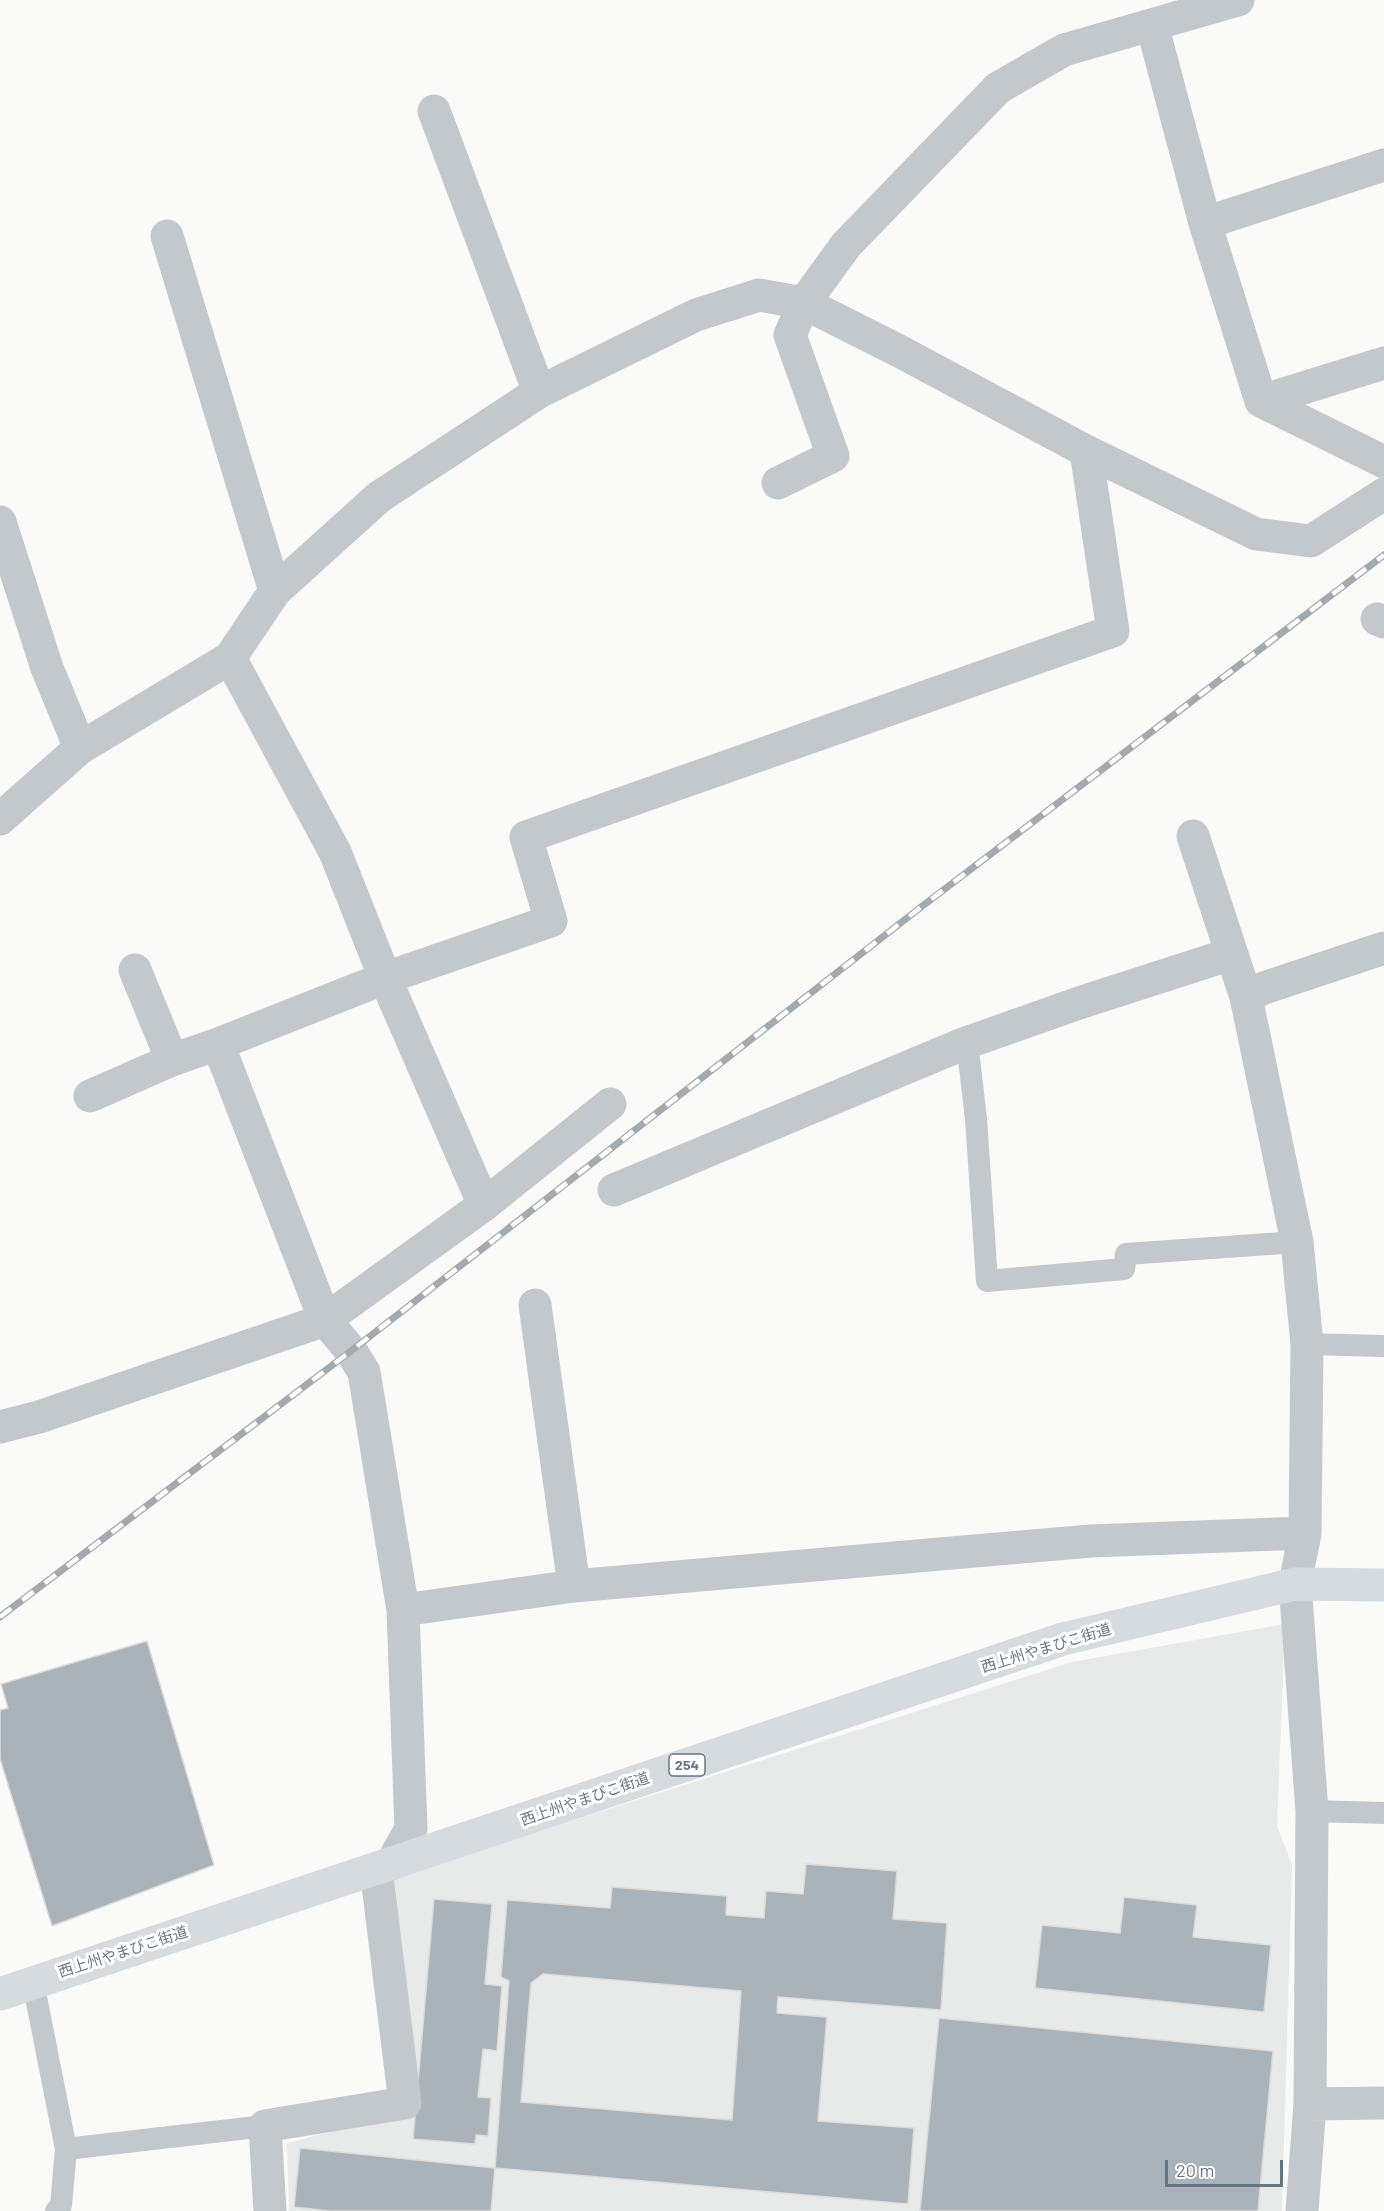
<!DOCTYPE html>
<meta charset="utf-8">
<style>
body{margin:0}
#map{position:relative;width:1384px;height:2211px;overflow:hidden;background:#fafaf8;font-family:Barlow,sans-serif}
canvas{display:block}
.scale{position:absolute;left:1165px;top:2160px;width:118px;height:27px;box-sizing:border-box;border:3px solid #657683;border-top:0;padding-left:8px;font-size:18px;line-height:21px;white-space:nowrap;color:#657683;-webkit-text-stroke:4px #fff;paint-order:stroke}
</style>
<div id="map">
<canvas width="1384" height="2211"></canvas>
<div class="scale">20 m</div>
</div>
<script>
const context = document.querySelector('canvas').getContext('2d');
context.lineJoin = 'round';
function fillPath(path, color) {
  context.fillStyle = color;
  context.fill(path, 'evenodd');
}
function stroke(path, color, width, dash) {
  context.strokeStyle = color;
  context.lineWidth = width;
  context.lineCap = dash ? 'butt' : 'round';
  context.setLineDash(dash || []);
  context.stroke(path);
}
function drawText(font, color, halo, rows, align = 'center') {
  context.font = font + ' Barlow,"Noto Sans JP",sans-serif';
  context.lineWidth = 6;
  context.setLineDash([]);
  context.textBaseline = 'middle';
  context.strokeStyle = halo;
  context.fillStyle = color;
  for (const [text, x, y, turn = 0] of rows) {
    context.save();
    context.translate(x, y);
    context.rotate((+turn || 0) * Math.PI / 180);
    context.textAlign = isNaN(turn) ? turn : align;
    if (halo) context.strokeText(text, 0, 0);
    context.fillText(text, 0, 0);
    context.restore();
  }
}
fillPath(new Path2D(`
 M1285,1624L1277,1826L1292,1865L1282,2211H289L287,2143L411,2111L391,1878L1072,1662Z`), '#e8e9e9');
const building = new Path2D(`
 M147,1641L214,1865L52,1926L0,1759V1710L8,1708L1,1684Z
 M806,1864L897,1871L893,1919L947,1923L941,2010L778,1997L777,2013L827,2017L818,2121L914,2128L908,2204L495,2168L509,1981L501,1977L507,1900L610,1908L612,1887L727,1896L726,1915L764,1918L766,1891L803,1894ZM543,1974L741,1991L732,2120L521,2102L531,1983Z
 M1124,1897L1197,1905L1193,1937L1271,1945L1264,2012L1035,1988L1042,1925L1120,1933Z
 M434,1899L492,1904L485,1984L502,1986L497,2051L483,2049L478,2097L491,2098L488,2136L476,2135L475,2144L413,2139Z
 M939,2018L1273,2051L1258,2211H920Z
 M300,2148L495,2168L491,2211H329L294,2207Z`);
fillPath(building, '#aab3b9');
stroke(building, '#dcdcda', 1.5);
stroke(new Path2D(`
 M963,1044L969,1059L976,1119L987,1281L1124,1269L1126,1254L1297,1242
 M1307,1344L1384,1346
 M1312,1811L1384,1813
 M33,1982L66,2149L61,2205L56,2211
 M66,2149L265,2126`), '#c3c8cc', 22);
stroke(new Path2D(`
 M1152,25L1205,223L1261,401L1384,462
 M434,111L539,392
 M1205,223L1384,165
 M167,236L275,591
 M1261,401L1384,363
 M778,483L833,456L790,335L804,303L846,245L998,88L1064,50L1238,0
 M0,522L47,668L80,748
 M1377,619L1384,622
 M230,658L335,852L385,978L484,1205
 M0,819L80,748L230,658L275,591L379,497L539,392L696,315L759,295L804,303L901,352L1086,451L1256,534L1311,541L1384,494
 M1193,836L1246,997L1297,1242L1307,1344L1305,1533L1295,1584L1312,1811L1310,2104L1302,2211
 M135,970L172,1060
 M1246,997L1264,988L1384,948
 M218,1044L325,1320L484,1205L610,1104
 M90,1096L172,1060L218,1044L385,978L551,921L526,837L1113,631L1086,451
 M614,1190L963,1044L1079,1003L1231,954
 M535,1305L574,1586
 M0,1427L39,1417L325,1320L351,1351L364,1372L403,1610L411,1829L391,1864
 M403,1610L574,1586L940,1554L1091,1541L1305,1533
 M1310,2104L1384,2103
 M270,2211L265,2126L405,2103L376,1869`), '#c3c8cc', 33);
stroke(new Path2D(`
 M0,1994L1063,1639L1295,1584L1384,1585`), '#d6dbdf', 33);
const rail = new Path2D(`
 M0,1617L351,1351L925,904L1384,555`);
stroke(rail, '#a2aab0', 7);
stroke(rail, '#fff', 4.5, [14]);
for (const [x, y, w] of [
 [687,1765,36]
]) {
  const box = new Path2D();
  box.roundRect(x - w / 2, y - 11, w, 22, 4.5);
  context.fillStyle = '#fff';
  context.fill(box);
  stroke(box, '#657683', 1.5);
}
drawText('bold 14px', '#657683', null, [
 ["254",687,1765]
]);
drawText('15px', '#657683', '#fff', [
 ["西上州やまびこ街道",1046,1648,-17],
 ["西上州やまびこ街道",585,1799,-19],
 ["西上州やまびこ街道",123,1952,-18]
]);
</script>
